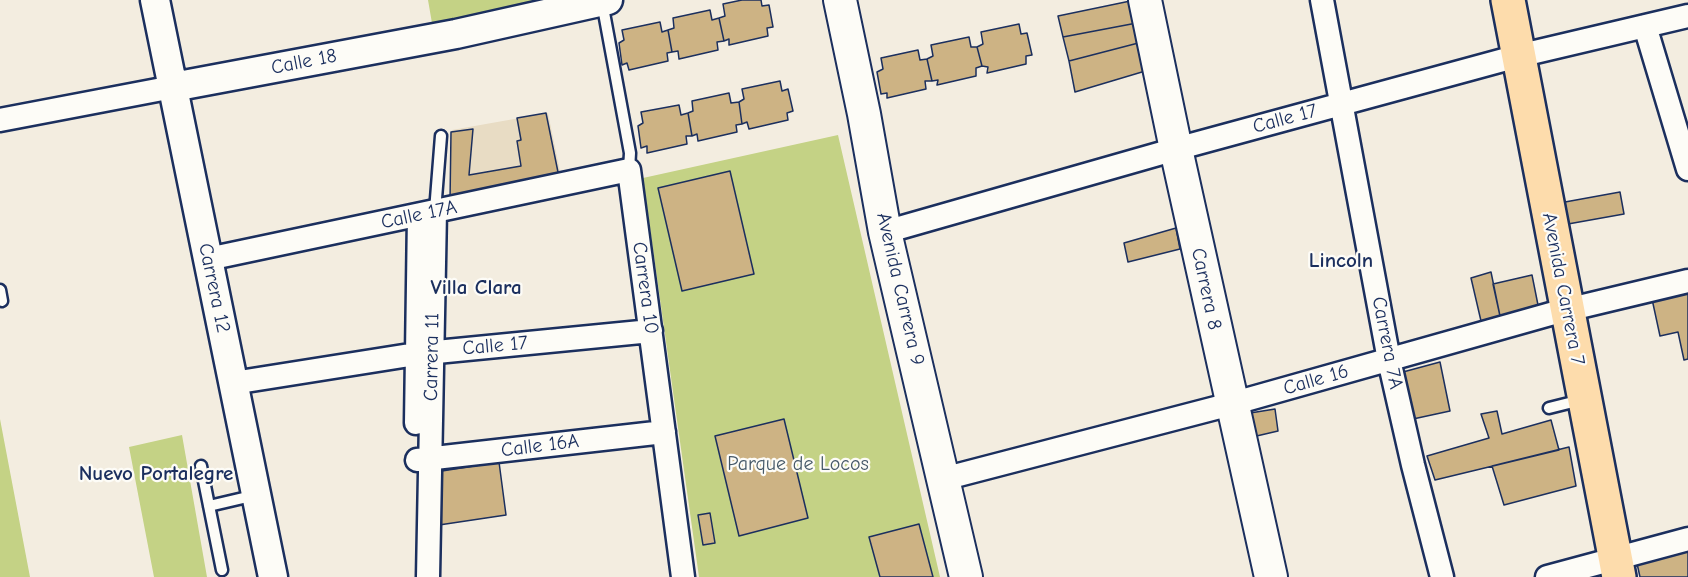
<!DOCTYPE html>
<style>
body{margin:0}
canvas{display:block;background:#f3ede0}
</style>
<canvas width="1688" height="577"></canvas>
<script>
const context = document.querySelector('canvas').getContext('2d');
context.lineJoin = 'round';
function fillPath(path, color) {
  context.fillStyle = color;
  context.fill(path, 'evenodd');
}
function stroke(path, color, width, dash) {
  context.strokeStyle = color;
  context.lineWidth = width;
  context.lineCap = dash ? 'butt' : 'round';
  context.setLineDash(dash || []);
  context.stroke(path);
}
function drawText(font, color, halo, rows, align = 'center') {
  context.font = font + ' "Comic Neue",sans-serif';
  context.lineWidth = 4.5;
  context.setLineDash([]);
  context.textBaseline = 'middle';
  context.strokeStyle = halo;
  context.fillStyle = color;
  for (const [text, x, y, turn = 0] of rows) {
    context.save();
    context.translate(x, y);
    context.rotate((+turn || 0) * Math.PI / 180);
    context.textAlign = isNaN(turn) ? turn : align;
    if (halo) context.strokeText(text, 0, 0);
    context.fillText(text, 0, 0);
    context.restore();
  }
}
fillPath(new Path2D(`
 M548,113L561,176L450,201L452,130Z`), '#e8dcc4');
fillPath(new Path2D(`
 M428,0H567L433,29Z
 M838,135L940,577H699L643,178Z
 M0,419L30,577H0Z
 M182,435L207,577H154L129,447Z`), '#c4d285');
const building = new Path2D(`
 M742,0H761L762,6L769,5L773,27L767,28L768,36L729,45V39L724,41L719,18L725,16L723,4Z
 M1135,0L1142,22L1063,37L1058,16Z
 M710,10L712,20L719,18L724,41L717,42L718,50L679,59L678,51L672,52L668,30L674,28L673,18Z
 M660,22L662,32L668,30L672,52L667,53L668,61L629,70L627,63L622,65L619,43L624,40L622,30Z
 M1142,22L1146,41L1069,61L1063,37Z
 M1019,24L1021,34L1027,33L1032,55L1026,56V64L987,73L988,67L982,66L977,47L983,44L981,32Z
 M969,37L971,47H977L982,66L976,68V76L937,85L938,80L932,81L927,59L933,56L931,45Z
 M1146,41L1152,69L1075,92L1069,61Z
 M918,50L920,60L927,59L932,81H925L926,89L887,98V93L881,94L877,72L883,69L881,58Z
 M780,81L782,91L788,89L793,111L787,113L788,120L749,129L747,122L742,124L739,102L744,99L742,89Z
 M729,93L731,103L739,102L742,124L736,125L737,132L698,141L697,134L692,136L688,113L693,111L692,101Z
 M679,105L681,115L688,113L692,136H686L687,144L647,153V146L641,148L638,126L643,123L641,112Z
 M546,113L559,177L450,201L451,132L473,129L469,175L521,166L517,141L521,140L517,118Z
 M730,171L754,274L682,291L658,188Z
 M1620,192L1624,214L1568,224L1565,202Z
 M1176,228L1180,249L1128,262L1124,243Z
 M1491,272L1500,316L1481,321L1471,278Z
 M1532,275L1538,305L1500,316L1493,284Z
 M1688,290V359L1684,360L1678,332L1660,336L1652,299Z
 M1440,362L1450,411L1413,419L1403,372Z
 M1275,409L1278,431L1248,438L1244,414Z
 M1497,411L1502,434L1551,420L1559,450L1435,480L1427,456L1489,438L1481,414Z
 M784,419L808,518L739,536L715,436Z
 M1569,447L1576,486L1504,505L1492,466Z
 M499,462L506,515L439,525L442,471Z
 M710,513L715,543L703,545L698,515Z
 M919,524L933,577H880L869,537Z
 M1688,547V577H1640L1636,559Z`);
fillPath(building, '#cdb384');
stroke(building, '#1b2f5e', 1.5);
const service = new Path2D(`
 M602,2L630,153L629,170
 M435,211L441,136
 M0,290L2,301
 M1549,408L1581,400
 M201,466L222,570
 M209,506L256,495`);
const minor = new Path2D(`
 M1322,0L1389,360L1413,465L1442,577
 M1645,26L1688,169
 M0,120L173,87
 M885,232L1176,149L1518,56L1688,16
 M208,259L629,170L683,577
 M233,383L416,354L651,331
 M416,423L419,215
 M417,460L664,432
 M943,479L1231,404L1554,313L1688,281
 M428,577L435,211
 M1547,577L1688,539`);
const tertiary = new Path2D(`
 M155,0L273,577
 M173,87L456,34L608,0`);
const secondary = new Path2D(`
 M840,0L864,114L885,232L966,577
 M1145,0L1176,149L1271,577`);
const primary = new Path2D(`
 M1508,0L1619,577`);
stroke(service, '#1b2f5e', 15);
stroke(minor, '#1b2f5e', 27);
stroke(tertiary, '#1b2f5e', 33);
stroke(secondary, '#1b2f5e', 36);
stroke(primary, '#1b2f5e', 38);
stroke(service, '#fdfcf7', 10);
stroke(minor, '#fdfcf7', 22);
stroke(tertiary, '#fdfcf7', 28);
stroke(secondary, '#fdfcf7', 32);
stroke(primary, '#fddcac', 33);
drawText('20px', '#1b2f5e', '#fdfcf7', [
 ["Calle 18",304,62,-11],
 ["Calle 17",1285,119,-15],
 ["Calle 17A",419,215,-12],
 ["Carrera 12",214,288,78],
 ["Carrera 10",645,288,82],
 ["Avenida Carrera 9",900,289,77],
 ["Carrera 8",1206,289,78],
 ["Avenida Carrera 7",1563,289,79],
 ["Carrera 7A",1387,343,79],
 ["Calle 17",495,346,-5],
 ["Carrera 11",432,357,-89],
 ["Calle 16",1316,380,-16],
 ["Calle 16A",540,446,-7]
]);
drawText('20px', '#455868', '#fdfcf7', [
 ["Parque de Locos",798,464]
]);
drawText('bold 21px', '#1b2f5e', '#fdfcf7', [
 ["Lincoln",1341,261],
 ["Villa Clara",476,288],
 ["Nuevo Portalegre",156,474]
]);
</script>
